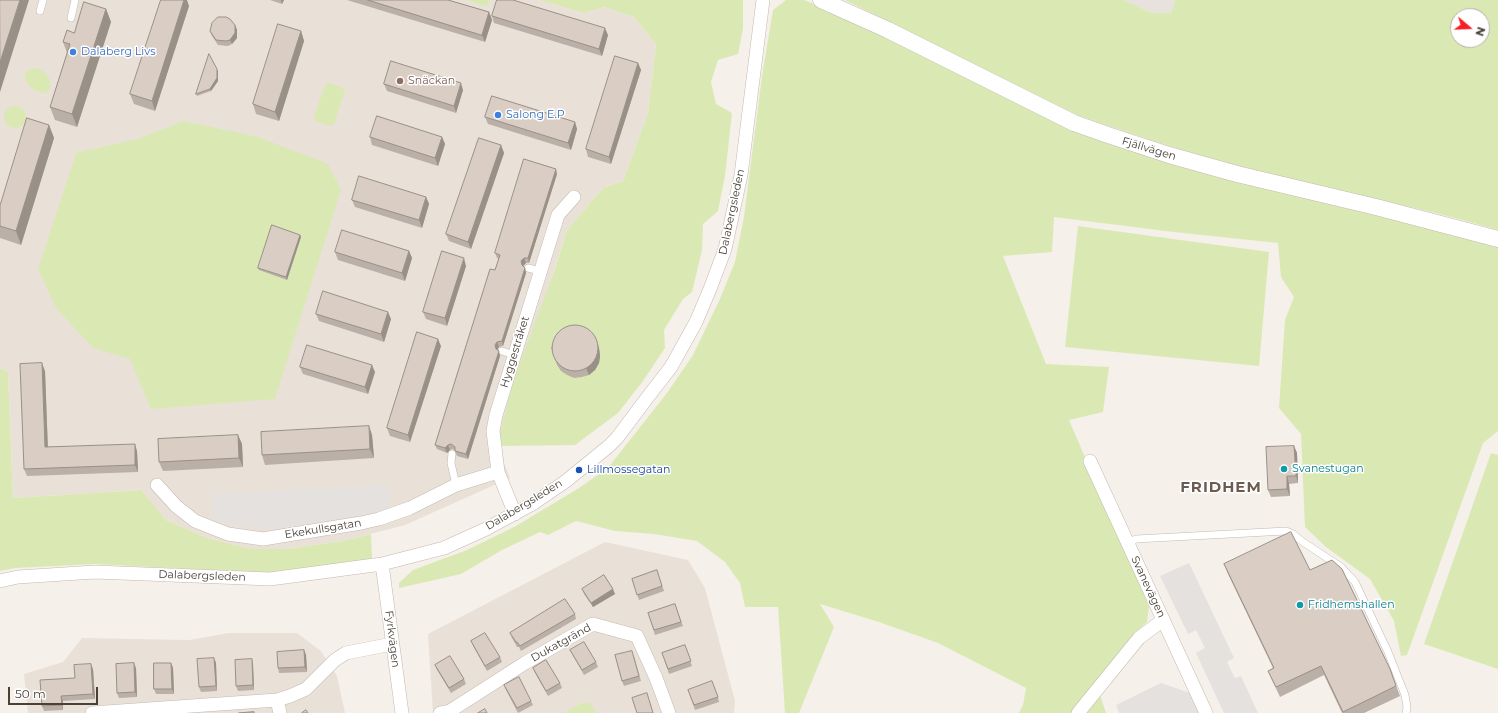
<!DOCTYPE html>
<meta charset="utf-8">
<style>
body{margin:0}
#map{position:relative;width:1498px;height:713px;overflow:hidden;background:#f5f0ea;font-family:Montserrat,sans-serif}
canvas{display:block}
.north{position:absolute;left:1450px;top:8px;width:40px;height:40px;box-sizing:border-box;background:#fff;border:1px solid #b6b3af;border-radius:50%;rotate:109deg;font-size:11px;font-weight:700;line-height:16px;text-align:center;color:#494038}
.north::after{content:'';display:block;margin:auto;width:14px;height:18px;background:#f91e24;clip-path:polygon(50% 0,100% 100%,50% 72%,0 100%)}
.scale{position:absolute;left:8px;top:687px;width:90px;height:18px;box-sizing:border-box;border:2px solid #494038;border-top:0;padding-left:5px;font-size:12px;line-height:14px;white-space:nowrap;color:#494038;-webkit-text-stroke:3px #fff;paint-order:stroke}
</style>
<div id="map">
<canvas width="1498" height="713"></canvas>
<div class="north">N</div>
<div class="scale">50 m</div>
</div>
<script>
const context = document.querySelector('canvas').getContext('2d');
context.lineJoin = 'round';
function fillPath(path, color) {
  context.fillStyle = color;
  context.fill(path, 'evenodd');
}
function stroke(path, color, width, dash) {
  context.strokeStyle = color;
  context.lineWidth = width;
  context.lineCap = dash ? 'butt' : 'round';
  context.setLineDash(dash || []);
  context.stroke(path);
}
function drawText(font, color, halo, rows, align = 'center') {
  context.font = font + ' Montserrat,sans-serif';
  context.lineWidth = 3;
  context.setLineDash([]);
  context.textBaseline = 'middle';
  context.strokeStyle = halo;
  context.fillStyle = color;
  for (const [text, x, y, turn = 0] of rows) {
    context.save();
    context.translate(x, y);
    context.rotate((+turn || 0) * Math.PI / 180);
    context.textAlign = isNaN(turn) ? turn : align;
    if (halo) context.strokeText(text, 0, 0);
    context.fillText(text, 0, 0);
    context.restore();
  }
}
fillPath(new Path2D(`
 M0,0H465L487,7L490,0H538L584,13L604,7L634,17L656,43L648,113L623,181L603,188L567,230L500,434L504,463L510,478L405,525L343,541L286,549H251L207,538L166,520L140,490L13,498L8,372L0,368Z
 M605,542L688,560L705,588L735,701L734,713H433L428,634Z
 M229,633H297L321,651L337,676L345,713H28L24,674L63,662L82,638L189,640Z`), '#e9e1d8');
fillPath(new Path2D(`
 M1124,0H1175L1171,13H1152Z`), '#e8e2df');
fillPath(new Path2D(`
 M465,0H490L487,7Z
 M538,0H743V29L738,54L718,60L711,82L716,104L732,113L725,176L718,211L703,224L702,250L692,292L683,299L664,330L665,348L643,381L618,413L575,445L502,446L500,434L512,385L554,271L567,230L603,188L623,181L648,113L656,44L634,17L604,7L584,13Z
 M786,0H804L829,10L1068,127L1106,143L1235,181L1453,233L1498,246V431L1483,443L1407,655L1401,656L1394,621L1370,579L1326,547L1305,527L1301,434L1279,408L1285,320L1294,297L1281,277L1278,243L1174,232L1054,217L1052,252L1003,256L1046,364L1109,367L1103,412L1069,420L1149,606L1147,622L1136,632L1100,695L1106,713H1019L1023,705L1026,688L938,643L879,622L820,604L834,627L799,713H785L778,607H745L740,583L725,562L697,541L654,534L615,531L576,521L548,535L540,532L502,550L461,574L399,588V583L413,570L467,550L516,526L579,488L599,474L611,464L667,393L693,355L719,301L735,262L744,217L762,76L773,10Z
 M845,0H1124L1152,13H1171L1175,0H1498V230C1414,205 1327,190 1242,167C1186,152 1130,134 1075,114ZM1458,16H1482V40H1458Z
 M34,68C45,69 53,79 50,89L46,93C32,95 14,72 34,68Z
 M329,83L343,88L345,91L334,124L331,126L316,121L314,117L325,85Z
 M4 117a11 11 0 1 1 22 0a11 11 0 1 1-22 0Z
 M184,121L258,137L328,164L341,190L275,399L151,409L130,359L93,348L56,308L38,269L76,153L137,139Z
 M1078,226L1269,252L1259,366L1065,347Z
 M0,368L8,372L13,498L141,490L166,520L207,538L251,549H286L343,541L371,534L372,559L266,573L95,564L16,568L0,571Z
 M1491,453L1498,455V669L1424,644Z
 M582,703H590L597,713H564Z`), '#dae9b4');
fillPath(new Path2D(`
 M388,485L390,511L301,529L273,530L214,521L213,494Z
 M1189,563L1234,658L1227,662L1235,678L1241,676L1258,713H1224L1196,653L1205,648L1196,630L1188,634L1160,576Z
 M1161,683L1190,693L1199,713H1119L1116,705Z`), '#e4e1df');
const service = new Path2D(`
 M40,11L43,0
 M71,18L75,0
 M528,268L540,271
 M502,351L514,355
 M452,454L451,463L456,485
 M1128,543L1136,539L1286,531L1293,534L1303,542L1341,567L1355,582L1388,652L1405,695L1407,707L1406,713`);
const minor = new Path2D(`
 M1090,461L1206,713
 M157,485L176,506L195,521L228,534L263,539L361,523L379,519L410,508L456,485L498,472
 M515,514L498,472L493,431L496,415L558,215L574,197
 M382,564L402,713
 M0,581L18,577L95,572L270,579L382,564L444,548L486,529L534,503L566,481L609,446L617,438L647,398L671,367L696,322L710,289L725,249L741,175L763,0
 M277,700L280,713
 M92,713L277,700L290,696L306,689L335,660L346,653L392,644
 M440,713L450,711L525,663L593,624L637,636L656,678L669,713
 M1078,713L1139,638L1163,620`);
const tertiary = new Path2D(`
 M821,0L888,30L1074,123L1108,135L1169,155L1237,174L1376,207L1498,239`);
stroke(service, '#c4b9b0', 8);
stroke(minor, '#c4b9b0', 14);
stroke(tertiary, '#c4b9b0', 17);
stroke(service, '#fff', 7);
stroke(minor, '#fff', 13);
stroke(tertiary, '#fff', 16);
fillPath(new Path2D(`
 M270,0H284L282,4Z
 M347,0H448L489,12L492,20L485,42Z
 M189,6L155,111L134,104L130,94Z
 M106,9L111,22L77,127L55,120L50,107L67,53L63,42L74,33Z
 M492,16L608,35L602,56L494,23Z
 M235,25L237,30V38L232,44L228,46L218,45L212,36L210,31Z
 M301,31L304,41L279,121L256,114L253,104Z
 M638,63L641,70L611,164L588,157L586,149Z
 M218,71V81L211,91L197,96L196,94Z
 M384,84L463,90L456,113L387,91Z
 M485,117L575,122L577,129L571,150L488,124Z
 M49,125L54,138L21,245L0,238V206Z
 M370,137H442L445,144L438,166L372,145Z
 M501,145L504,153L471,249L449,241L446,234Z
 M557,174L529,263H526L523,266L525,268L526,273L503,346L499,347L497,350L500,356L468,459L457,456L455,451L453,449L450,450L447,453L437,449L435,445L499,259L497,258L495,253Z
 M426,197L429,204L422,228L355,207L352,200Z
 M300,235L301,237L287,280L259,270L258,268Z
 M409,251L412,258L405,281L338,260L335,252Z
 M466,266L447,326L426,319L423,312Z
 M316,314L391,319L384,342L319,321Z
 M441,346L410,442L390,436L387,428Z
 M599,348L600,356L599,363L595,370L589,375L582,377L574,378L567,375L561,371L557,365L554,357Z
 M300,367L375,372L368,394L303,374Z
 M45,371L48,447L137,451L138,472L27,476L24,469Z
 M369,426L372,435L374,458L265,465L262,455Z
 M238,435L242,444L243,467L163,471L159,462Z
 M1294,446L1297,453L1298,483L1289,484L1290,496L1271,497L1268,490Z
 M1224,564L1310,570L1390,669L1400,696L1364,713H1342L1324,675L1280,697L1272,680L1268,671L1273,668L1228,574Z
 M657,570L664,591L639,600L632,579Z
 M582,589L615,594L593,607L584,594Z
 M675,604L683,626L655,635L648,613Z
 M575,614L576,619L521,651L519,647H517L512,638L510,633Z
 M471,641L500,657L502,662L487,671L473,646Z
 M685,645L692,666L669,674L662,653Z
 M304,650L306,655L307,672L279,673L278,668Z
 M570,650L596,662L598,667L584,675L572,654Z
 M634,656L641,681L624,686L622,681Z
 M214,658L216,663L217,691L201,692L199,687Z
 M171,663L173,668L174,694H156L154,689Z
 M253,664L254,690L238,691L236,686Z
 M435,665L464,679L466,684L451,693L437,670Z
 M136,668L137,697L119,698L117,693Z
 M533,668L560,683L562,688L548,696L535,673Z
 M93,669L95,699L63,701V710L44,711L42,706L75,678Z
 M504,685L531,701L533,705L518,713L506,690Z
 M688,690L718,697L719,702L695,710Z`), '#bbb0a8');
fillPath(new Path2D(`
 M20,0H29L0,92V62Z
 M184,0H187L189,6L155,111L152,101Z
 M281,0H284L282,4Z
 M106,9L111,22L77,127L72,114Z
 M489,12L492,20L485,42L482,35Z
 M235,25L237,30V38L232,44L230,40Z
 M605,28L608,35L602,56L599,49Z
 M301,31L304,41L279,121L275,112Z
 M638,63L641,70L611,164L609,157Z
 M217,69L218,71V81L211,91L210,89Z
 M461,83L463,90L456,113L454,106Z
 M575,122L577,129L571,150L568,143Z
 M49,125L54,138L21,245L16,231Z
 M442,137L445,144L438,166L435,158Z
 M501,145L504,153L471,249L468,242Z
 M556,169L557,174L529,263L528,258Z
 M426,197L429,204L422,228L419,220Z
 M300,235L301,237L287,280L286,277Z
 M409,251L412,258L405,281L402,273Z
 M464,258L466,266L447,326L445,318Z
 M524,258L526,263L523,266L522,265L521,261Z
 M525,268L526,273L503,346L502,341Z
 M388,312L391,319L384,342L381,334Z
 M438,339L441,346L410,442L408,435Z
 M597,341L599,348L600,356L599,363L595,370L589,375L586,368Z
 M497,342L499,347L497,350L499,351L500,356L468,459L466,454L496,349L495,345Z
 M42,363L45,371L48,454L45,447Z
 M372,365L375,372L368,394L365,387Z
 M369,426L372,435L374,458L370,449Z
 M238,435L242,444L243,467L239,458Z
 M135,444L137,451L138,472L135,465Z
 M448,445L450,450L447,453L445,448Z
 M1294,446L1297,453L1298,483L1296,476Z
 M1287,476L1289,484L1290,496L1287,489Z
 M613,589L615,594L593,607L591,603Z
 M304,650L306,655L307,672L305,667Z
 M214,658L216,663L217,691L216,686Z
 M252,659L253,664L254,690L253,685Z
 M134,663L136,668L137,697L135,692Z
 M171,663L173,668L174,694L172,689Z
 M91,664L93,669L95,699L93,694Z
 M61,696L63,701V710L62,705Z`), '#999088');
const building = new Path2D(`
 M0,0H20L0,62Z
 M161,0H184L152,101L130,94Z
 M368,0H448L489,12L482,35Z
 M497,0H513L605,28L599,49L492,16Z
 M84,2L106,9L72,114L50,107L70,44L63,42L67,30L74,33Z
 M218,17H226L230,19L235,25V33L230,40L226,41L216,40L210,31L212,23Z
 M278,24L301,31L275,112L253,104Z
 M209,54L217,69V78L210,89L196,94Z
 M615,56L638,63L609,157L586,149Z
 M391,61L461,83L454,106L384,84Z
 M492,96L575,122L568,143L485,117Z
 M377,116L442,137L435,158L370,137Z
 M27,118L49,125L16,231L0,226V206Z
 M479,138L501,145L468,242L446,234Z
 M524,159L556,169L528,258H524L521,261L522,265L525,268L502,341L497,342L495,345L496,349L499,351L466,454L455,451V447L451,444L448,445L445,448L435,445L490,269L495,270L500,255L495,253Z
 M359,176L426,197L419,220L352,200Z
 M272,225L300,235L286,277L258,268Z
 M342,230L409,251L402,273L335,252Z
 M442,251L464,258L445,318L423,312Z
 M323,291L388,312L381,334L316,314Z
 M552 348a23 23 0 1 1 46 0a23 23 0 1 1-46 0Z
 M417,332L438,339L408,435L387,428Z
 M307,345L372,365L365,387L300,367Z
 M42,363L45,447L135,444V465L24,469L20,364Z
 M369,426L370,449L262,455L261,432Z
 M238,435L239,458L159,462L158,439Z
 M1294,446L1296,476H1287V489L1268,490L1266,447Z
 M1291,532L1310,570L1332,560L1342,569L1390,669L1396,686L1343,712L1321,666L1276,687L1268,671L1274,668L1224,564Z
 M657,570L662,586L637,595L632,579Z
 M604,575L613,589L591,603L582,589Z
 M565,599L575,614L520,646L517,642H516L510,633Z
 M675,604L681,622L654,630L648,613Z
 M485,633L500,657L485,666L471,641Z
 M584,642L596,662L582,670L570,650Z
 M685,645L691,661L668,669L662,653Z
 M304,650L305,667L278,668L277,652Z
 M632,651L639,676L622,681L615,655Z
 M450,656L464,679L449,688L435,665Z
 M214,658L216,686L199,687L197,659Z
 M252,659L253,685L236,686L235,660Z
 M546,660L560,683L546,691L533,668Z
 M134,663L135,692L117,693L116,664Z
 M154,663H171L172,689H154Z
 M91,664L93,694L61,696L62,705L42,706L40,680L75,678L74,665Z
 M519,677L531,701L517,708L504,685Z
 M712,681L718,697L694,705L688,690Z
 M647,693L653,713H637L632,698Z
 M485,709L487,713H478Z
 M306,710L308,713H302Z
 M254,712V713H239Z`);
fillPath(building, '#dacdc3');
stroke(building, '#999088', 1);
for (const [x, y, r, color] of [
 [73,52,4,"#3f7fe0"],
 [400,81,4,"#8d6e63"],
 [498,115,4,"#3f7fe0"],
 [1284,469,4,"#0f9aa8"],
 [579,470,4,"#1a4fb4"],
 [1300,605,4,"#0f9aa8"]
]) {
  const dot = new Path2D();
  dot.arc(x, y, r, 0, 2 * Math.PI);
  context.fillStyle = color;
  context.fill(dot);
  stroke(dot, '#fff', 1.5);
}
drawText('11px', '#366cbe', '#fff', [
 ["Dalaberg Livs",81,52],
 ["Salong E.P",506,115]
], 'left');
drawText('11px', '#785e54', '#fff', [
 ["Snäckan",408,81]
], 'left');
drawText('11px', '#494038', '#fff', [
 ["Fjällvägen",1149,149,17],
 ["Dalabergsleden",732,212,-78],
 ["Hyggestråket",515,352,-73],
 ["Dalabergsleden",524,505,-31],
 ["Ekekullsgatan",323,529,-9],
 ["Dalabergsleden",202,576,2],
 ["Svanevägen",1148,587,65],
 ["Fyrkvägen",392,639,83],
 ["Dukatgränd",561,643,-29]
]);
drawText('11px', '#0d838f', '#fff', [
 ["Svanestugan",1292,469],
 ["Fridhemshallen",1308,605]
], 'left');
drawText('11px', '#164399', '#fff', [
 ["Lillmossegatan",587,470]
], 'left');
context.letterSpacing = '1px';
drawText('bold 15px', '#6c5b4f', '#fff', [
 ["FRIDHEM",1221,488]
]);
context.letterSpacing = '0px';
</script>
